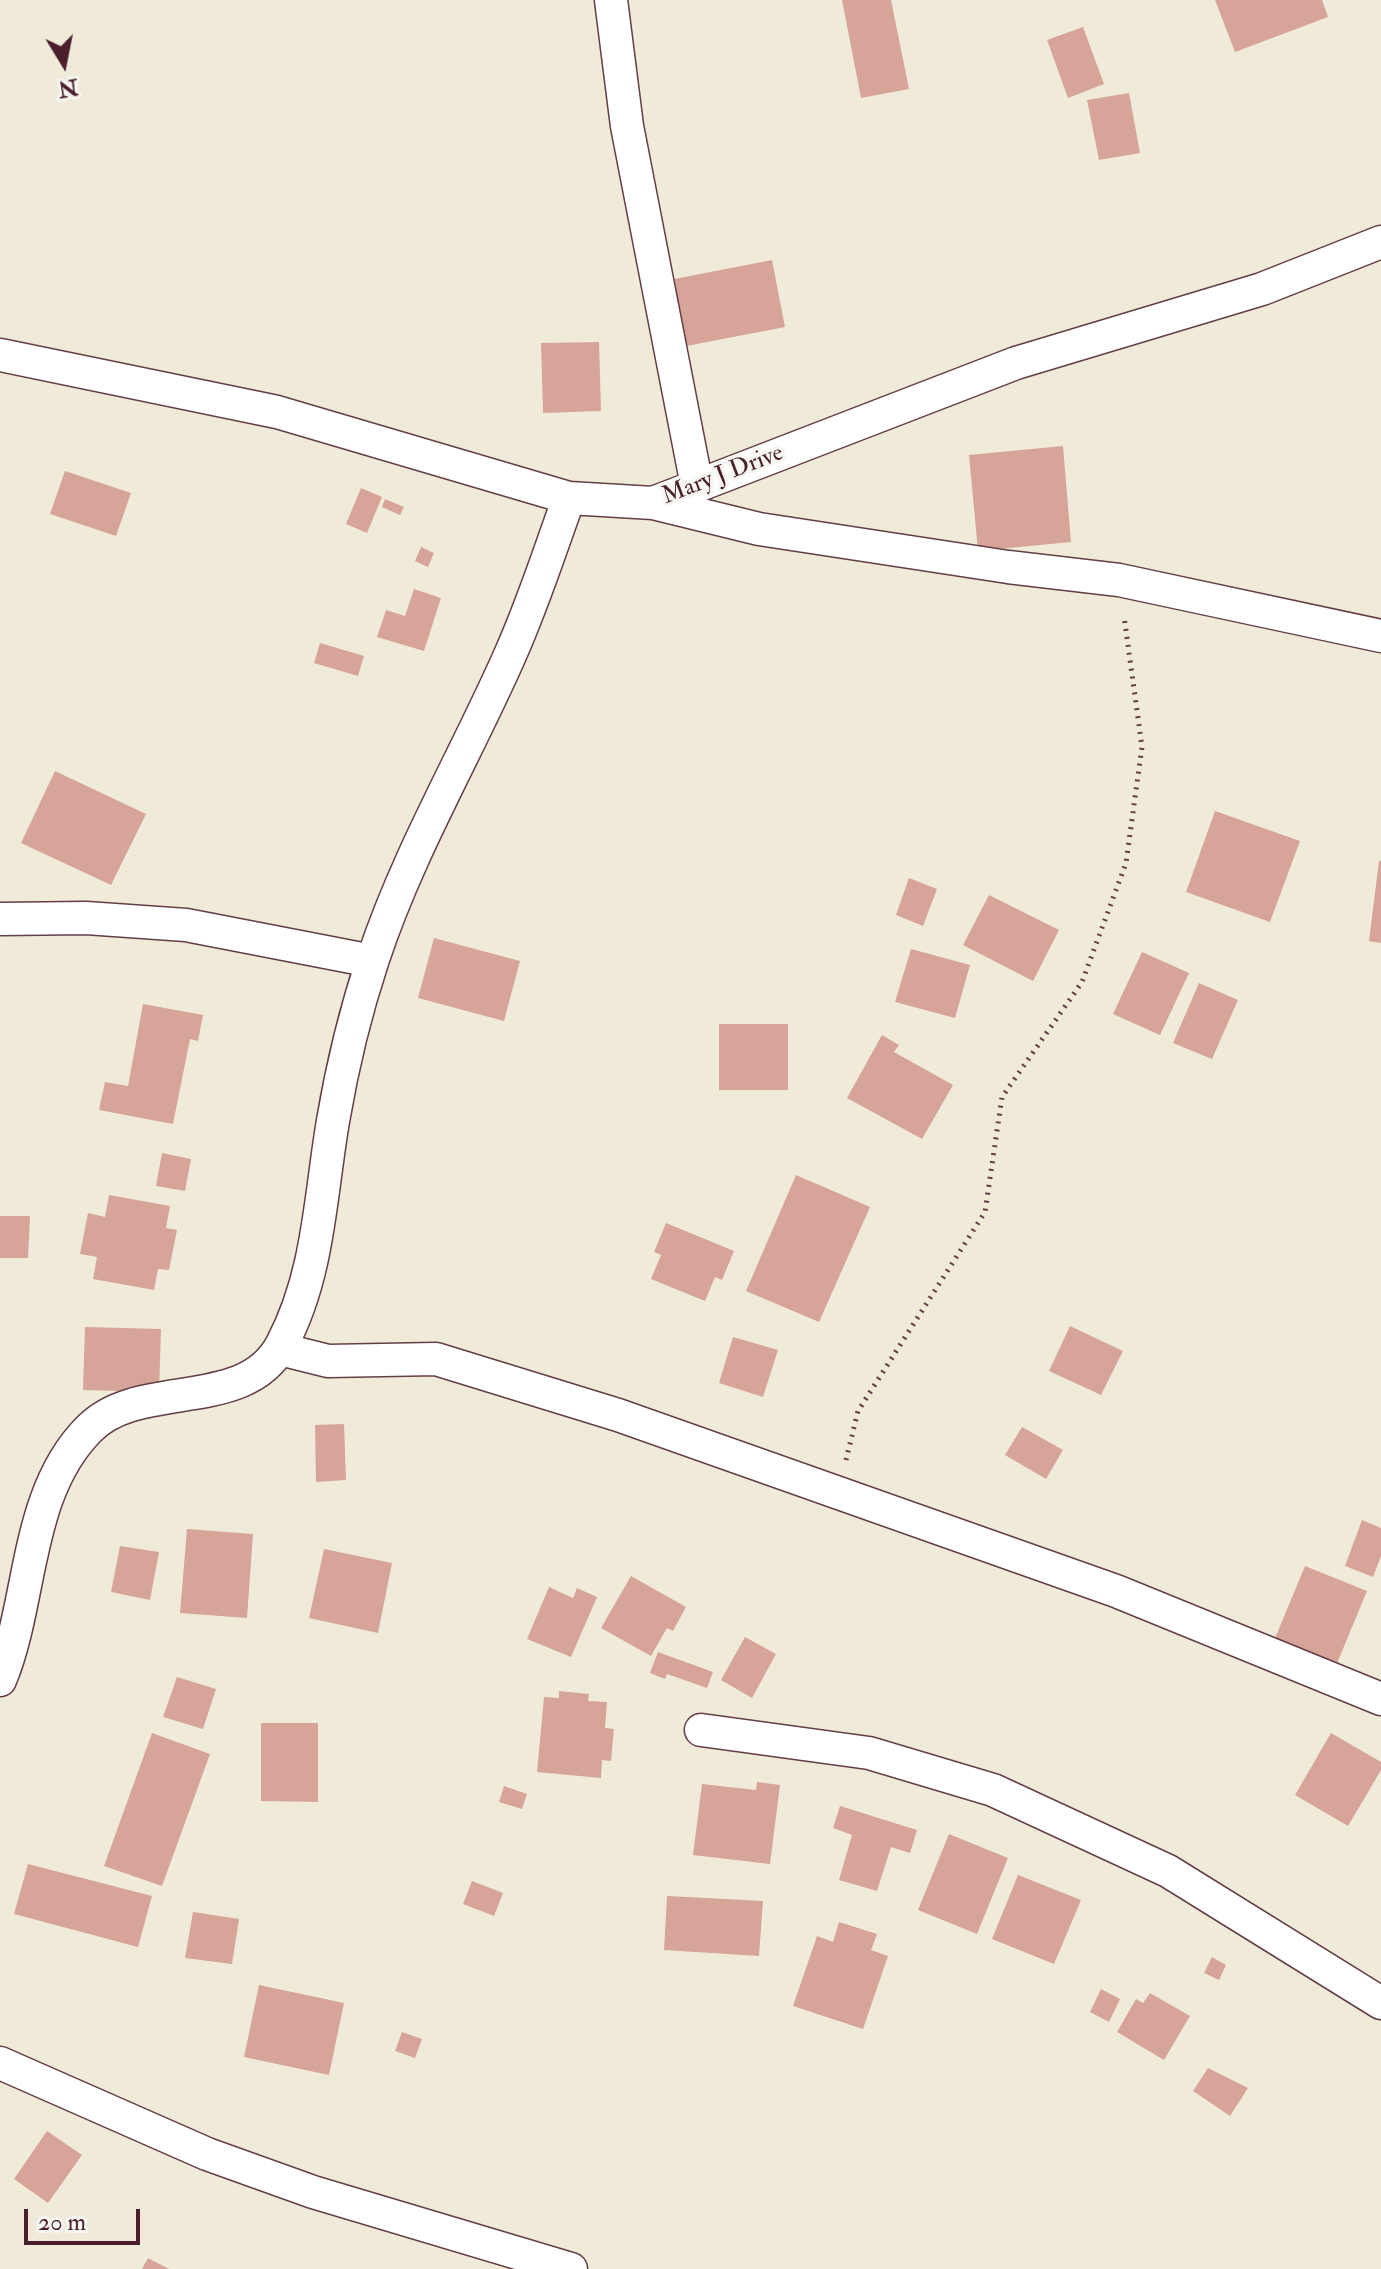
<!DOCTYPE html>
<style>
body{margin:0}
#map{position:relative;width:1381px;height:2269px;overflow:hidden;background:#f0ebd9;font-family:"IM FELL Double Pica",serif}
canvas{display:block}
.north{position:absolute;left:24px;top:24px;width:80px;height:80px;-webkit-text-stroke:6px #f6f6f2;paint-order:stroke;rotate:170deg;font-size:22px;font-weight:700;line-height:32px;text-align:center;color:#4a1f2b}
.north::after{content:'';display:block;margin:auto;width:28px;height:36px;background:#4a1f2b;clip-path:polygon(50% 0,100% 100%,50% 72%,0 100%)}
.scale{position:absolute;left:24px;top:2209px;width:116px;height:36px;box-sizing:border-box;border:4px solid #4a1f2b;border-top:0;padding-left:10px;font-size:24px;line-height:28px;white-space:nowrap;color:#4a1f2b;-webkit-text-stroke:6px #f6f6f2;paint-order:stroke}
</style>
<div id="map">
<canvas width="1381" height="2269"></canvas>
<div class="north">N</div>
<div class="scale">20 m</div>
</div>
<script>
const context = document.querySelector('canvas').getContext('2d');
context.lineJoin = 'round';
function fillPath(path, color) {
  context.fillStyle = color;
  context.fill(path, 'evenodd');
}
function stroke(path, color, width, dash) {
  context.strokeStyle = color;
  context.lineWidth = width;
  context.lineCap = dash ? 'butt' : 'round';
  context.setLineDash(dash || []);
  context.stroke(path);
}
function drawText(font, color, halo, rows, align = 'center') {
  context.font = font + ' "IM FELL Double Pica",serif';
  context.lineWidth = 7;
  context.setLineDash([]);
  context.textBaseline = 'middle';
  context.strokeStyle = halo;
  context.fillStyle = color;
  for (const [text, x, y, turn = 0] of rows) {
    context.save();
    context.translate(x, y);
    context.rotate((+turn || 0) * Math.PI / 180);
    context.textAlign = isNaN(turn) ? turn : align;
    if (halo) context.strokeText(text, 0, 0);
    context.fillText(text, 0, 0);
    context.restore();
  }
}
fillPath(new Path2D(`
 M842,0H891L909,89L861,98Z
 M1215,0H1322L1328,17L1235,52Z
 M1083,27L1104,84L1068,98L1047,40Z
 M1129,93L1140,153L1099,160L1087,100Z
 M772,260L785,327L676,348L664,281Z
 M599,342L601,411L543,413L541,343Z
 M1063,446L1071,542L978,551L969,455Z
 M65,471L131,493L116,536L50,514Z
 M361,488L382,497L367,533L346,524Z
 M385,499L404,507L400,515L382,507Z
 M421,547L434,553L428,567L415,561Z
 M414,589L441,598L424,651L377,637L386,610L405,616Z
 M320,643L364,656L358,676L314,663Z
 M55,771L146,814L111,885L21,843Z
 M1215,811L1300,841L1270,922L1186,892Z
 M1379,861H1381V943L1369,941Z
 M909,878L937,889L923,926L896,915Z
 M989,895L1059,930L1033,981L963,945Z
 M434,938L520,961L504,1021L418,998Z
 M911,949L970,965L955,1018L895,1002Z
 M1142,952L1189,973L1160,1035L1113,1014Z
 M1199,983L1238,1000L1212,1059L1173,1043Z
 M143,1004L203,1015L198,1041L190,1039L173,1124L99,1110L105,1082L128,1086Z
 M719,1024H788V1090H719Z
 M882,1035L899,1045L894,1052L953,1085L922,1139L847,1098Z
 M162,1153L191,1159L185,1191L156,1186Z
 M796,1175L870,1207L819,1322L746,1291Z
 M109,1195L170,1206L166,1228L177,1230L169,1270L158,1269L154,1290L93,1279L97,1257L80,1254L88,1213L105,1217Z
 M0,1216H30L28,1258H0Z
 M666,1223L734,1251L722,1280L715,1277L705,1301L651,1279L661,1255L654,1252Z
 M1070,1326L1123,1351L1101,1395L1049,1371Z
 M85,1327L161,1329L159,1392L83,1390Z
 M733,1337L778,1350L763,1397L719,1383Z
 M344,1424L346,1480L316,1482L315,1425Z
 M1022,1427L1063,1450L1046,1479L1005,1455Z
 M1362,1520L1381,1528V1556L1373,1577L1345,1566Z
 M187,1529L253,1534L247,1618L180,1613Z
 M120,1546L159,1552L150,1600L111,1592Z
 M324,1549L392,1563L378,1633L309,1618Z
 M1305,1566L1367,1591L1335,1668L1273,1643Z
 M631,1576L686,1607L673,1631L667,1628L651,1656L601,1628Z
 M549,1587L573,1598L577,1588L597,1597L571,1657L527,1639Z
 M745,1637L776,1654L752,1698L721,1680Z
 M658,1652L713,1672L707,1688L667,1674L665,1679L650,1673Z
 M177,1677L216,1689L203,1729L163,1717Z
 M559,1691L589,1694L588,1701L607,1702L605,1728L614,1729L611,1761L602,1760L601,1778L537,1772L544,1697L559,1698Z
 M261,1723H318V1802L261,1801Z
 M152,1733L210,1754L162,1886L104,1866Z
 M1331,1733L1381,1762V1770L1348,1826L1295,1795Z
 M757,1782L780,1785L770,1864L693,1855L702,1784L756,1790Z
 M504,1786L527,1794L522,1809L499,1802Z
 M840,1806L917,1830L910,1853L891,1847L877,1891L839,1880L852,1835L833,1828Z
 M949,1834L1008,1858L977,1934L918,1910Z
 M28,1864L152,1896L138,1947L14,1914Z
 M1018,1875L1081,1900L1054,1964L992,1939Z
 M472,1881L503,1893L494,1916L463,1904Z
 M667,1896L763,1901L759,1956L664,1950Z
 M193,1912L239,1919L232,1964L185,1958Z
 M839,1922L877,1934L871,1950L888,1956L863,2029L793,2006L817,1936L833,1942Z
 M1212,1957L1226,1965L1219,1980L1204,1973Z
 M259,1985L344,2003L329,2075L244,2057Z
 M1101,1989L1120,1999L1109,2022L1090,2012Z
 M1150,1993L1190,2016L1164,2060L1117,2032L1136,1999L1143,2003Z
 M402,2032L422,2039L415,2058L395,2051Z
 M1208,2068L1248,2088L1230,2116L1193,2091Z
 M47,2131L82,2155L48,2203L14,2179Z
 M148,2258L169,2269H142Z`), '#d6a499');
const minor = new Path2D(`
 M611,0L627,126L697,486
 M0,355L277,412L569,498L653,503L1016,363L1262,289L1381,242
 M653,503L759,529L1008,567L1119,580L1381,636
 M0,919L86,918L186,925L372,961
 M280,1349L328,1361L436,1359L618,1415L1116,1591L1381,1699
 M0,1680C33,1601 24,1493 90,1428C140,1378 246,1414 282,1344C319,1274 320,1197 333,1121C342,1068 356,1010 373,959C408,853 465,757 510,655C533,604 550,550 569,498
 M701,1730L869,1753L993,1790L1168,1871L1381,2003
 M0,2063L207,2154L313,2192L571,2269`);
stroke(minor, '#633e45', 35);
stroke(new Path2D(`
 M846,1460L858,1411L985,1212L1002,1097L1082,982L1126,863L1142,747L1124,616`), '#633e45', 5, [2, 6]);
stroke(minor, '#fff', 32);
drawText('24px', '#4a1f2b', '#f6f6f2', [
 ["Mary J Drive",723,476,-21]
]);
</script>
